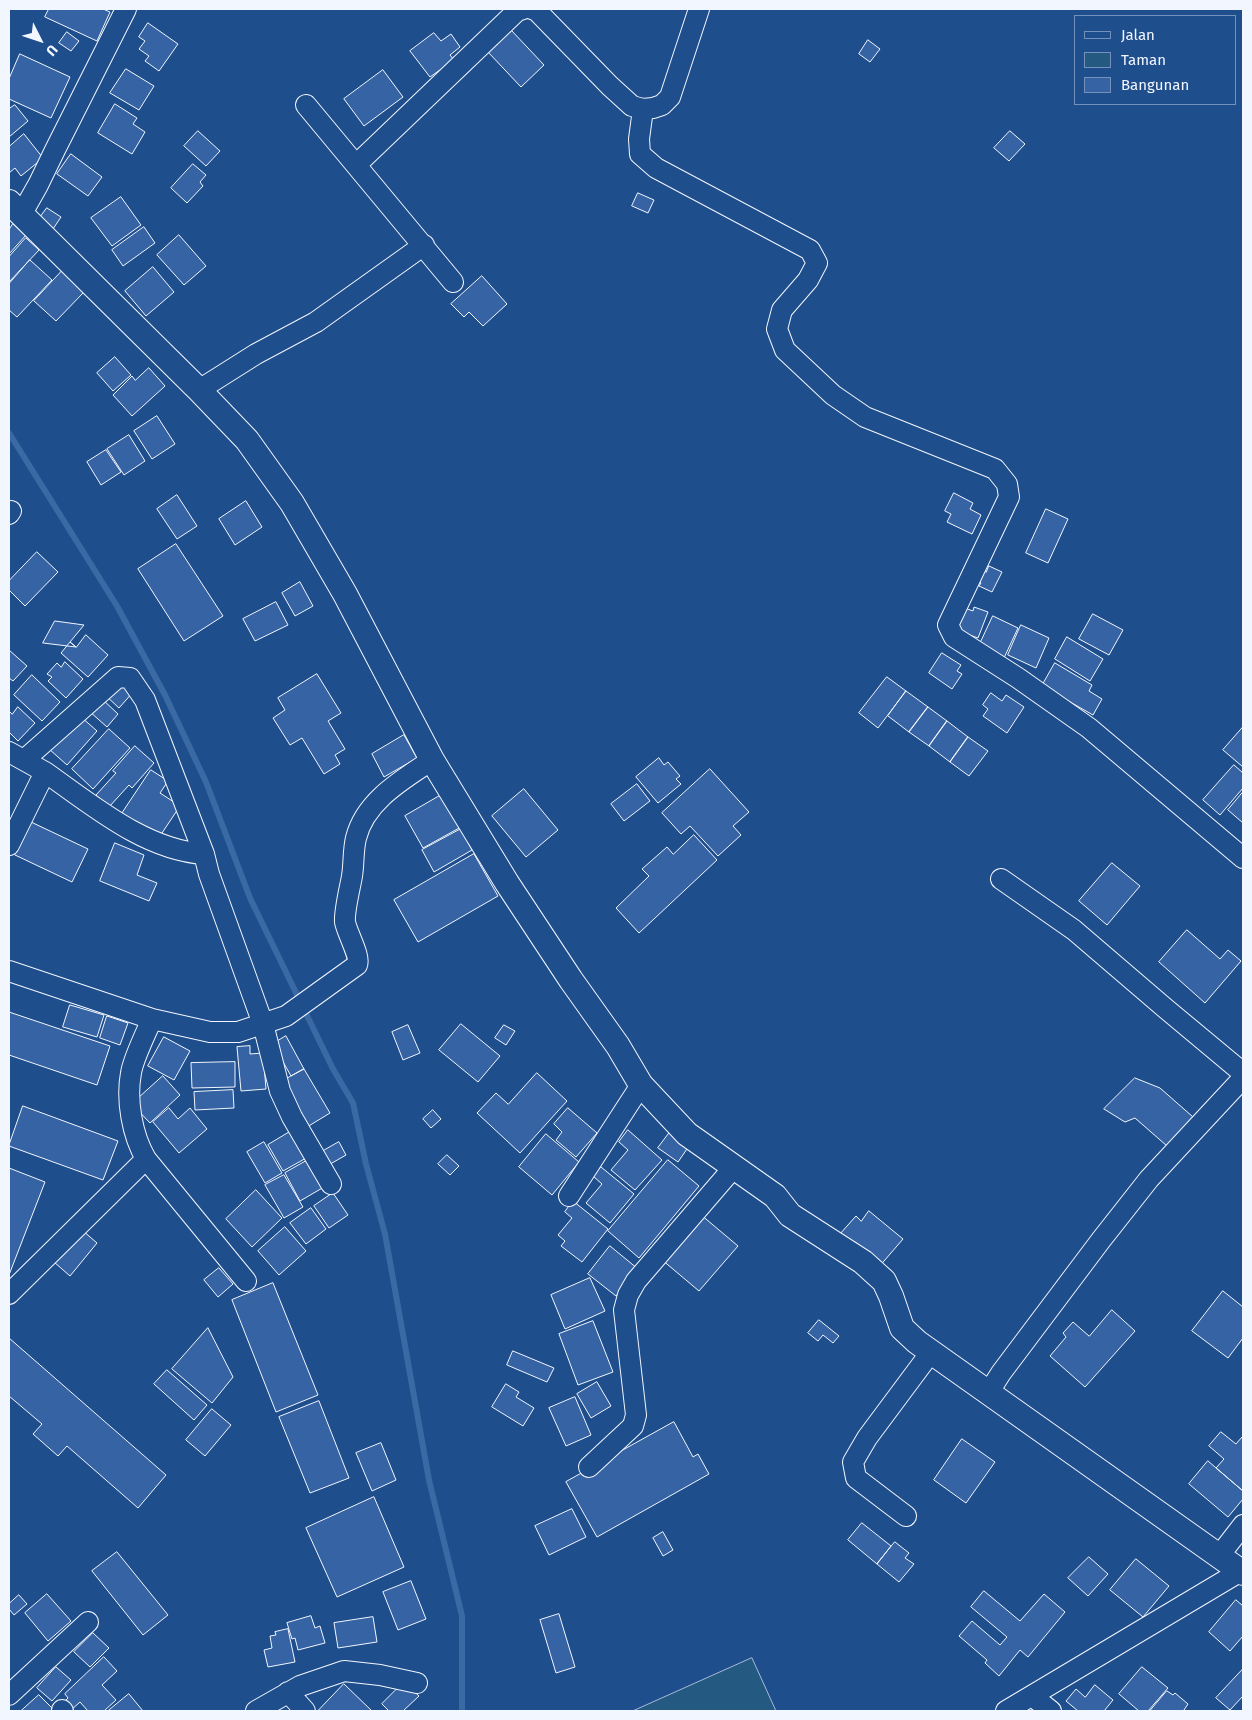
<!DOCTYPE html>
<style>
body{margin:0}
#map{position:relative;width:1252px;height:1720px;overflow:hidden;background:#1f4e8c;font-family:"Fira Sans",sans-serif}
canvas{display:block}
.frame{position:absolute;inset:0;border:10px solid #f2f6ff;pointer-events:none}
.legend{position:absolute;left:1074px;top:15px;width:162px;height:90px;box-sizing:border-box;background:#1f4e8c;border:1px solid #7391ba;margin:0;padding:6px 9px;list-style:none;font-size:15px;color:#f2f6ff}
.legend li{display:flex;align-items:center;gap:10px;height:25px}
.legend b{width:25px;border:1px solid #7391ba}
.north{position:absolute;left:15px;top:15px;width:50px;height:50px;-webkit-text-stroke:4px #1f4e8c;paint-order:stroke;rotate:131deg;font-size:14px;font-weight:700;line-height:20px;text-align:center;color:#f2f6ff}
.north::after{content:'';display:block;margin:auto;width:18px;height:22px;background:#f2f6ff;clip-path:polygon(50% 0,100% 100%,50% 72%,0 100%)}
</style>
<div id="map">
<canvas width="1252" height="1720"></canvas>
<div class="frame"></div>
<ul class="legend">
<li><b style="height:6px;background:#1f4e8c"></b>Jalan</li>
<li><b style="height:14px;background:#245a82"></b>Taman</li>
<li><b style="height:14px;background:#3563a3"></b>Bangunan</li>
</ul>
<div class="north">U</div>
</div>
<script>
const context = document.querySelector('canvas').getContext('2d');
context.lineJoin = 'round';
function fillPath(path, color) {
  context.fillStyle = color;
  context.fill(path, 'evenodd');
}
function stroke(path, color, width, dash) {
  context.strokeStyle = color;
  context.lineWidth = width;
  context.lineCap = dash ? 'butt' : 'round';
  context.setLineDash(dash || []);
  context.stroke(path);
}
const green = new Path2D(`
 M752,1658L776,1711H633Z`);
fillPath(green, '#245a82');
stroke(green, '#a8bbd7', 1);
stroke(new Path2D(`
 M9,433L117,606L165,695L206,782L250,898L333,1069L353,1103L366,1164L385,1234L429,1480L462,1616V1711`), '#3b69a3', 6);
const building = new Path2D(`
 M49,9H103L110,12L97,41L45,17Z
 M148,23L178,44L159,71L145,61L149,56L139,49L145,41L139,37Z
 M511,30L544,65L521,87L488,52Z
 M67,32L79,41L71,51L59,43Z
 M434,33L441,41L451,34L460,47L450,55L454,60L430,77L410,51Z
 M868,40L880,49L870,62L859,54Z
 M20,54L70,77L51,118L9,99V79Z
 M126,69L154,86L139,110L110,93Z
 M383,70L403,97L364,126L344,99Z
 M115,104L137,118L133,124L145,132L132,154L98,133Z
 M15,105L28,121L9,137V109Z
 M198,131L220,151L206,166L184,146Z
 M1010,131L1025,144L1009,161L994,148Z
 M24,134L43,158L21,176L15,168L9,173V147Z
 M71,154L102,177L88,196L57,174Z
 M193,164L206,175L200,182L203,186L187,203L171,188Z
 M638,193L654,200L648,213L632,206Z
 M121,197L141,225L112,246L91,218Z
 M47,208L61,217L51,232L36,223Z
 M13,224L26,235L9,254V230Z
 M144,227L155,243L123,266L112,250Z
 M179,235L206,266L184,285L157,255Z
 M26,238L39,250L9,282V257Z
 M30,260L52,280L17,317L9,310V284Z
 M153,267L174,292L146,316L125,291Z
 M62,271L84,292L56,321L34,301Z
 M482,276L507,304L483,326L469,312L464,317L451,304Z
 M115,357L131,375L113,391L97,373Z
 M149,368L165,386L132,416L113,395L132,376L135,380Z
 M157,416L175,444L152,459L134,431Z
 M129,435L145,461L124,475L107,449Z
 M106,450L121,472L101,485L87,462Z
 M954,493L973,503L970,509L981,515L972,534L947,522L951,514L945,511Z
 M177,495L197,526L177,539L157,509Z
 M246,501L262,527L235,545L219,519Z
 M1046,509L1068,519L1048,563L1026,553Z
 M176,544L223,616L184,641L138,569Z
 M37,552L58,572L25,606L9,590V581Z
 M989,566L1002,572L992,592L979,586L981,583L975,580L980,569L986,572Z
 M300,582L313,606L295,616L282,593Z
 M276,602L288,625L255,641L243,619Z
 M959,606L973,611L974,607L988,612L978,638L950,628Z
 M1093,614L1123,630L1109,655L1079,639Z
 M993,616L1018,628L1004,658L979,646Z
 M55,621L84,625L70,642L76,647L43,643Z
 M1021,625L1049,638L1036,668L1008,655Z
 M86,635L108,655L88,677L61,653L70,642L76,647Z
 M1067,637L1103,659L1090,681L1055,659Z
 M9,650L27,666L13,681L9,678Z
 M942,653L961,665L957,671L962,674L952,689L929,673Z
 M65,662L83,679L66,698L48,681L52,677L47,674L57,663L61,667Z
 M1055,663L1092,685L1089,691L1102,699L1093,715L1042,686Z
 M317,674L341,713L328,721L345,749L335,755L340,764L324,774L302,738L290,745L273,718L285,710L278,698Z
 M32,675L60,702L42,721L14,695Z
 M118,677L134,691L119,708L103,693Z
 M887,677L906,691L878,728L859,713Z
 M906,691L928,707L909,732L888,716Z
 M991,693L1002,701L1006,695L1024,707L1007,733L983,716L988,709L983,705Z
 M101,698L118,714L107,727L89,711Z
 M18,707L35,723L18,741L9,732V711L12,714Z
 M928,707L947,721L929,746L909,732Z
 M80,716L97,731L67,765L49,749Z
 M947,721L968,737L950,762L929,746Z
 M1243,727V767L1223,750Z
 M109,729L130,748L93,789L72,769Z
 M404,735L417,758L384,777L372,754Z
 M968,737L988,751L969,776L950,762Z
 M135,746L154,763L132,788L129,785L109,807L96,795L116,773L113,771Z
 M659,758L664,765L668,762L680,776L676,779L681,784L658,803L636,777Z
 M1234,765L1243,773V788L1220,815L1203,800Z
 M710,769L749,812L733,826L741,835L718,856L690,826L681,834L662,813Z
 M151,770L168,781L160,793L180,806L156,842L119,818Z
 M637,784L650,801L624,821L611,804Z
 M524,789L558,830L526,857L492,816Z
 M1243,792V823L1228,810Z
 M443,794L461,827L423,848L405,816Z
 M31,822L88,849L72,882L15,855Z
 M461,829L472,850L434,872L422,850Z
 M694,835L717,860L639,933L616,908L649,876L642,869L667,847L673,854Z
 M115,843L144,855L137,875L157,883L149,901L100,881Z
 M474,854L498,896L418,942L394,900Z
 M1112,863L1140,886L1107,925L1079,901Z
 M1187,930L1220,959L1228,950L1241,961L1205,1003L1159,962Z
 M70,1005L104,1015L97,1037L63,1027Z
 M9,1012L110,1046L97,1085L9,1055Z
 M107,1016L128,1023L120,1045L100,1038Z
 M461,1024L500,1056L478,1082L439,1050Z
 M408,1025L420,1053L403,1060L392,1032Z
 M504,1025L515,1031L506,1045L495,1038Z
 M286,1036L304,1069L291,1076L273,1044Z
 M164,1037L190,1051L174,1080L148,1066Z
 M250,1046V1054L263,1053L266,1089L241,1091L237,1047Z
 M235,1062V1087L192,1088L191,1063Z
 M304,1069L330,1113L307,1127L281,1082Z
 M537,1073L567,1101L520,1153L477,1113L496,1093L508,1104Z
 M163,1076L180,1095L150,1123L132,1104Z
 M1135,1078L1160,1088L1193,1117L1167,1146L1135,1118L1125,1122L1104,1109Z
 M233,1090L234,1108L195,1110L194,1092Z
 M23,1106L118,1141L103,1180L9,1146Z
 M169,1108L178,1119L190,1108L207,1129L179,1153L153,1122Z
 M568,1108L597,1133L576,1157L556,1140L562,1132L554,1124Z
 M433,1110L441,1119L431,1128L423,1119Z
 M293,1130L308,1157L283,1171L268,1145Z
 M628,1130L662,1160L635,1190L611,1170L628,1150L619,1142Z
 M670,1132L689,1146L678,1162L658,1148Z
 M546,1134L579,1162L552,1195L519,1167Z
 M264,1142L282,1173L265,1183L247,1152Z
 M339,1142L346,1155L325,1167L318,1154Z
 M447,1155L459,1166L450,1175L438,1164Z
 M308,1160L324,1187L300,1201L285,1173Z
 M668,1160L699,1186L639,1258L608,1231Z
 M601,1167L634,1194L610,1223L586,1203L602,1184L593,1176Z
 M9,1168L45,1182L9,1275Z
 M284,1175L303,1207L284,1218L265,1185Z
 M256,1190L282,1218L252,1247L226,1219Z
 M333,1193L348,1215L329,1228L314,1206Z
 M573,1201L608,1229L582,1262L561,1246L565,1241L558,1235L572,1218L565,1212Z
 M311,1208L326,1229L306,1244L290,1223Z
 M869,1211L903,1239L878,1268L839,1235L856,1216L861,1221Z
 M700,1214L738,1246L699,1291L661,1259Z
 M285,1227L306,1251L279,1275L258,1251Z
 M82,1230L97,1243L70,1276L54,1262Z
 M610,1246L638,1269L616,1296L588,1274Z
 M219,1268L233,1284L218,1297L204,1280Z
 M590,1278L605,1311L565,1329L551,1295Z
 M273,1283L318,1395L276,1412L232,1300Z
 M1223,1291L1243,1307V1338L1228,1358L1192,1331Z
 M1112,1310L1135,1331L1085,1387L1050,1356L1066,1337L1063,1333L1073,1322L1089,1336Z
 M819,1320L839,1336L833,1343L823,1335L818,1341L808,1333Z
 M593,1321L613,1372L578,1385L559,1334Z
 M208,1328L233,1377L212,1403L172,1369Z
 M9,1338L166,1475L138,1508L67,1446L58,1456L33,1434L42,1424L9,1396Z
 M513,1351L554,1368L547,1382L507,1365Z
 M167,1370L207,1405L194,1420L154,1384Z
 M597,1382L611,1406L591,1418L577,1394Z
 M506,1384L519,1392L516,1397L534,1408L523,1426L492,1407Z
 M575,1397L591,1435L566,1446L549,1408Z
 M319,1401L349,1478L310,1493L279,1417Z
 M212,1409L231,1425L205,1456L186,1440Z
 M674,1422L693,1457L698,1454L709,1474L597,1537L566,1482Z
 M1221,1432L1236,1444L1242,1437L1243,1438V1491L1216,1468L1224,1459L1209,1446Z
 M962,1439L995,1462L966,1503L934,1480Z
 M381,1443L396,1480L372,1491L356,1453Z
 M1208,1461L1243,1491V1499L1228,1517L1189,1484Z
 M374,1497L404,1567L337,1597L306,1528Z
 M572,1509L586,1537L549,1555L535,1526Z
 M862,1523L891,1546L877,1564L848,1540Z
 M663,1532L673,1550L663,1556L653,1538Z
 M895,1542L909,1553L905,1558L914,1564L899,1582L877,1564Z
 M117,1552L168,1615L143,1635L92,1571Z
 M1089,1557L1108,1574L1088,1596L1068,1578Z
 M1136,1559L1169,1586L1143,1617L1110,1590Z
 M411,1581L426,1619L398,1630L383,1592Z
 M984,1591L1020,1621L1044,1594L1065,1612L1028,1657L1020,1650L999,1676L985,1663L987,1660L959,1636L972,1621L1000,1645L1007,1637L971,1607Z
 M47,1594L71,1621L48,1641L25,1613Z
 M19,1595L27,1604L14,1615L9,1609V1604Z
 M1236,1600L1243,1606V1636L1230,1651L1209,1632Z
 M559,1614L575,1667L556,1673L540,1620Z
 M311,1616L315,1628L320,1626L325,1643L298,1650L295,1638L292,1639L287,1623Z
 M373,1617L377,1642L338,1648L334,1623Z
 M288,1629L295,1662L268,1667L264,1650L272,1648L270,1636L276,1635L275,1632Z
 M93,1633L109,1648L90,1667L74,1652Z
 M104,1657L117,1671L102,1685L116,1700L104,1711H88L80,1702L70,1711L62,1704L68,1698L65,1694Z
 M56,1667L71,1680L52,1701L37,1688Z
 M1142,1667L1168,1688L1148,1711H1139L1119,1694Z
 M1243,1669V1696L1230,1710L1216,1698Z
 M404,1682L419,1696L403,1711H389L382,1704Z
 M344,1684L372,1711H318Z
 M1095,1685L1113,1700L1104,1711H1078L1066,1701L1076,1689L1085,1697Z
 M1167,1691L1173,1695L1175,1693L1188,1704L1184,1710L1186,1711H1150Z
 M129,1694L143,1711H108Z
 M39,1695L55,1711H21Z`);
fillPath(building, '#3563a3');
stroke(building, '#f2f6ff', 1);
const minor = new Path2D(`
 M532,9L537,11L610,86L632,106L643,109L653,108L662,105L670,97L699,9
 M306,105L453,282
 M643,109L639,139L640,154L656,168L810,250L817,263L808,280L782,310L777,329L785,350L833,395L865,417L995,469L1007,484L1009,497L948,625L954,637L1018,678L1089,728L1243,858
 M356,165L517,11L523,9
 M21,215L38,185L55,150L126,9
 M199,390L256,354L316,322L424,245
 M9,514L11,511
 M9,752L45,772L9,845
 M24,760L118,677L130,678L145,700L204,854L209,874L263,1024L280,1091L292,1117L331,1184
 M45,772C92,805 145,850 204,854
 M1001,879L1074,930L1165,1008L1243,1073
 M9,971L152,1019L210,1032H238L286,1016L357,965C361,957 347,933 345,922C344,911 350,888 352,876C354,864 353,850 356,838C365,801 402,780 432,760
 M152,1019C146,1033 133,1059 131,1073C126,1100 132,1135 146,1159L246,1281
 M569,1196L641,1085
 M9,1294L146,1159
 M989,1392L1001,1373L1101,1240L1149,1179L1243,1078
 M589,1467L633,1426L636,1415L624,1310L628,1295L636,1281L734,1167
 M906,1516L856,1478L853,1462L867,1438L931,1352
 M1219,1556L1243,1525
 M288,1692L305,1711
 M9,1695L88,1622
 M1032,1696L1051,1711
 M62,1710L63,1711
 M256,1711L300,1686L344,1671L380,1675L417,1683
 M1006,1711L1241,1571`);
const tertiary = new Path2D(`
 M9,202L199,390L247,440L292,503L345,594L432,760L507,883L571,980L618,1046L641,1085L687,1134L775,1196L790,1215L863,1262L884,1281L891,1296L902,1328L917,1342L1243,1573`);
stroke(minor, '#f2f6ff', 22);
stroke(tertiary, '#f2f6ff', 26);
stroke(minor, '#1f4e8c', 20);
stroke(tertiary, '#1f4e8c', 24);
</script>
